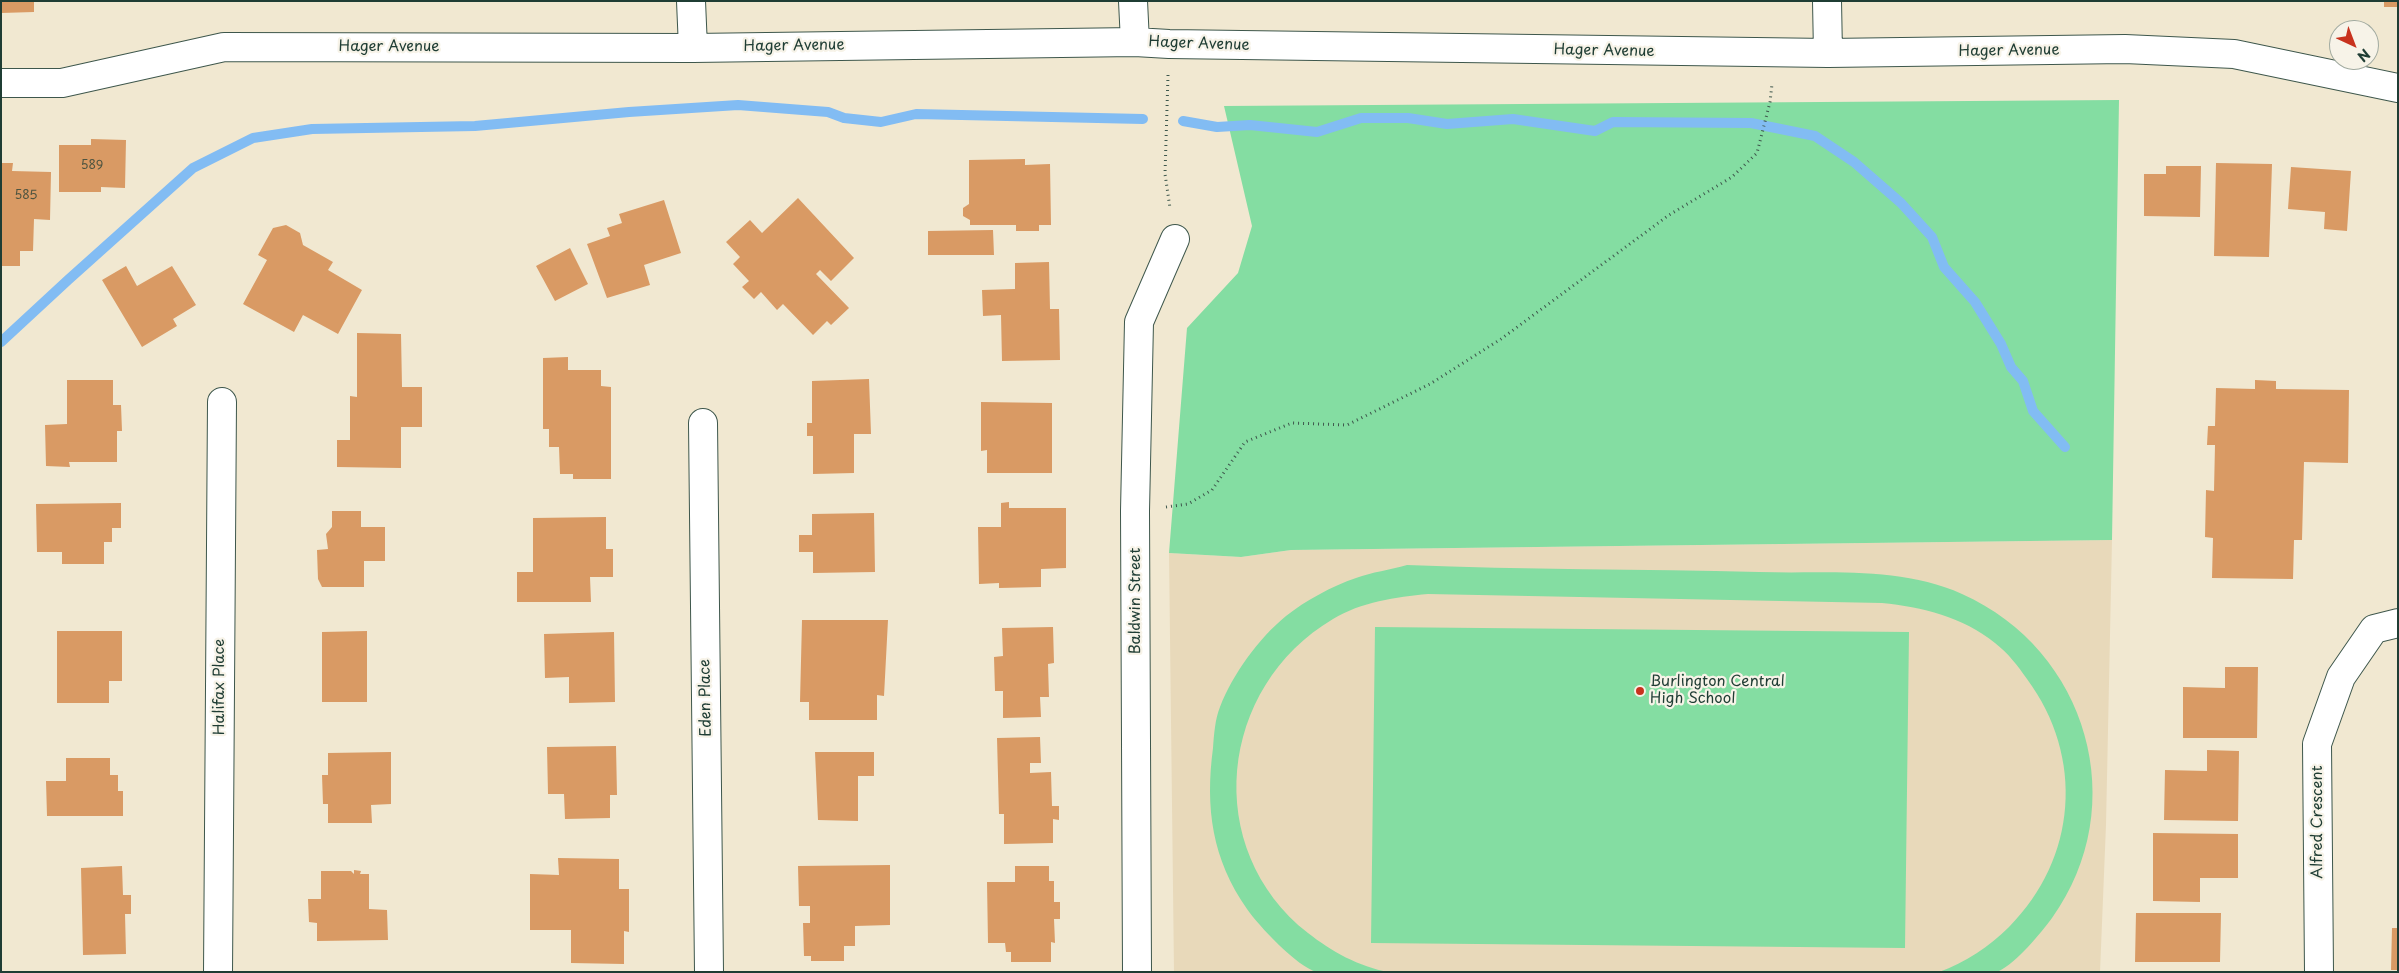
<!DOCTYPE html>
<style>
body{margin:0}
#map{position:relative;width:2399px;height:973px;overflow:hidden;background:#f1e8d1;font-family:"Playpen Sans",sans-serif}
canvas{display:block}
.frame{position:absolute;inset:0;border:2px solid #1f3d34;pointer-events:none}
.north{position:absolute;left:2329px;top:20px;width:50px;height:50px;box-sizing:border-box;background:#f7f3e8;border:1px solid #a1aaa0;border-radius:50%;rotate:137deg;font-size:14px;font-weight:700;line-height:20px;text-align:center;color:#1f3d34}
.north::after{content:'';display:block;margin:auto;width:18px;height:22px;background:#c8321e;clip-path:polygon(50% 0,100% 100%,50% 72%,0 100%)}
</style>
<div id="map">
<canvas width="2399" height="973"></canvas>
<div class="frame"></div>
<div class="north">N</div>
</div>
<script>
const context = document.querySelector('canvas').getContext('2d');
context.lineJoin = 'round';
function fillPath(path, color) {
  context.fillStyle = color;
  context.fill(path, 'evenodd');
}
function stroke(path, color, width, dash) {
  context.strokeStyle = color;
  context.lineWidth = width;
  context.lineCap = dash ? 'butt' : 'round';
  context.setLineDash(dash || []);
  context.stroke(path);
}
function drawText(font, color, halo, rows, align = 'center') {
  context.font = font + ' "Playpen Sans",sans-serif';
  context.lineWidth = 4.5;
  context.setLineDash([]);
  context.textBaseline = 'middle';
  context.strokeStyle = halo;
  context.fillStyle = color;
  for (const [text, x, y, turn = 0] of rows) {
    context.save();
    context.translate(x, y);
    context.rotate((+turn || 0) * Math.PI / 180);
    context.textAlign = isNaN(turn) ? turn : align;
    if (halo) context.strokeText(text, 0, 0);
    context.fillText(text, 0, 0);
    context.restore();
  }
}
fillPath(new Path2D(`
 M2112,540L2106,825L2100,972H1174L1169,553L1241,557L1291,550Z`), '#e8d9ba');
fillPath(new Path2D(`
 M2119,100L2112,540L1291,550L1241,557L1169,553L1187,328L1238,273L1252,226L1224,106Z
 M1407,565C1524,570 1642,569 1759,572C1827,574 1900,566 1962,594C2088,650 2133,806 2052,918C2041,933 2016,963 1999,971C1987,973 1954,972 1939,972C1965,963 1990,946 2009,927C2077,859 2085,757 2027,679C2018,666 2008,653 1995,643C1963,617 1922,607 1882,603L1428,594C1396,597 1361,602 1333,619C1218,687 1201,849 1308,933C1331,951 1359,967 1389,972C1371,972 1332,973 1317,972C1297,967 1259,926 1247,909C1212,859 1205,808 1213,748C1214,735 1215,719 1220,707C1233,674 1258,639 1286,616C1305,601 1332,586 1356,578C1372,572 1390,570 1407,565Z
 M1375,627L1909,632L1905,948L1371,943Z`), '#84dda2');
stroke(new Path2D(`
 M1183,121L1217,127L1250,125L1317,132L1361,118H1408L1447,124L1513,119L1595,131L1613,122L1751,123L1815,136L1854,162L1901,203L1932,237L1944,267L1975,302L2001,344L2011,367L2023,381L2033,411L2065,447
 M1,342L68,280L193,168L253,138L312,129L475,126L629,112L738,105L828,112L844,118L881,122L916,114L1143,119`), '#82bcf3', 10);
fillPath(new Path2D(`
 M1,1H34V12L1,13Z
 M2384,1H2398V7H2384Z
 M91,139L126,140L125,188L101,187V192H59V145H91Z
 M1025,159V165L1050,164L1051,225H1039V231H1016V225H970V220L963,216V208L969,204V160Z
 M1,163H13L12,171L51,172L50,220L34,219L33,251H20V266H1Z
 M2216,163L2272,164L2269,257L2214,256Z
 M2166,166H2201L2200,217L2144,216V174H2166Z
 M2291,167L2351,171L2347,231L2324,229L2325,212L2288,209Z
 M798,198L854,258L831,281L820,270L816,274L849,308L831,325L827,321L813,335L783,304L777,310L761,292L754,299L742,287L749,281L733,264L740,257L726,242L750,220L762,233Z
 M664,200L681,253L644,265L650,285L607,298L587,244L610,236L607,228L622,223L619,214Z
 M286,225L300,233L303,245L333,262L328,270L362,290L338,334L303,315L294,332L243,304L267,260L258,255L273,228Z
 M993,230L994,255H928V231Z
 M570,248L588,284L555,301L536,266Z
 M1049,262L1050,309H1059L1060,360L1002,361L1001,315L983,316L982,290L1015,289V263Z
 M126,266L137,286L172,266L196,305L173,319L177,326L142,347L102,280Z
 M357,333L401,334L402,387H422V427H401V468L337,467V440H350V396L357,397Z
 M568,357V370H601V386L611,387V479H573V474H560L559,447H549V429H543V358Z
 M869,379L871,434H854V473L813,474V436H807V423H812V381Z
 M67,380H113V405H121L122,431H117V462H69L70,467L46,466L45,425L67,424Z
 M2255,380L2276,381V389L2349,390L2348,463L2304,462L2302,540H2294L2293,579L2212,578L2213,538L2205,537L2206,490L2214,491L2215,445H2207L2208,426H2215L2216,388L2255,389Z
 M981,402L1052,403V473H987V450L981,451Z
 M1009,502V508H1066V568L1041,569V587L999,588V583L979,584L978,527H1001V503Z
 M121,503V528H112V542H104V564H62V552H37L36,504Z
 M332,511H361V527H385V561H364V587H322L318,579L317,550L328,549L326,534L332,527Z
 M874,513L875,572L813,573V552H799V535H812V514Z
 M606,517V549H613V577H590L591,602H517V572H533V518Z
 M802,620H888L884,696L877,695V720H809V702H800Z
 M1053,627L1054,663L1048,664L1049,697H1040L1041,717L1003,718V691H995L994,657L1003,656L1002,628Z
 M57,631H122V681H109V703H57Z
 M367,631V702H322V632Z
 M614,632L615,702L569,703V677L545,678L544,634Z
 M2225,667H2258L2257,738H2183V687L2225,688Z
 M1040,737L1041,763H1030V773L1051,772L1052,806H1059V820L1053,819V843L1004,844V814H999L997,738Z
 M616,746L617,795H610V818L565,819L564,794H548L547,747Z
 M2207,750L2239,751L2238,821L2164,820L2165,770L2207,771Z
 M391,752V804L371,805L372,823H328V804H323L322,775H328V753Z
 M815,752H874V776H858V821L818,820Z
 M66,758H110V775H118V791H123V816H47L46,781H66Z
 M2153,833L2238,834V878H2200V902L2153,901Z
 M558,858L619,859V889H629V932L624,931V964L571,963V930H530V874L559,875Z
 M890,865V925L855,926V946H844V961H811V956H804L803,923H810V906H799L798,866Z
 M122,866L123,895H131V914H125L126,954L83,955L81,868Z
 M1015,866H1049V881H1054V902H1060V919H1054L1055,943L1051,942V962H1011V952H1006L1005,943H988L987,882H1015Z
 M354,870L361,871L360,874H369V909L387,910L388,940L317,941V923L309,922L308,899H321V871H351L354,874Z
 M2136,913H2221L2220,962H2135Z
 M2392,928H2398V970H2391Z`), '#d99a64');
const minor = new Path2D(`
 M691,1L693,48
 M1133,1L1135,42
 M1827,1L1828,53
 M1,83H62L224,47L693,48L1135,42L1169,44L1828,53L2125,49L2234,54L2398,88
 M703,423L709,972
 M218,972L222,402
 M1137,972L1135,511L1139,322L1175,239
 M2319,972L2317,744L2341,677L2374,629L2398,623`);
stroke(minor, '#3e574c', 30);
stroke(new Path2D(`
 M1168,75L1165,174L1170,208
 M1166,507L1188,504L1212,490L1245,442L1292,423L1347,425L1430,384L1501,339L1669,215L1732,177L1757,153L1770,102L1772,84`), '#3e574c', 3, [1, 4]);
stroke(minor, '#fff', 28);
for (const [x, y, r, color] of [
 [1640,691,5,"#c8321e"]
]) {
  const dot = new Path2D();
  dot.arc(x, y, r, 0, 2 * Math.PI);
  context.fillStyle = color;
  context.fill(dot);
  stroke(dot, '#f7f3e8', 2);
}
drawText('12px', '#4e5440', null, [
 ["589",92,166],
 ["585",26,196]
]);
drawText('15px', '#1f3d34', '#f7f3e8', [
 ["Hager Avenue",1199,44,2],
 ["Hager Avenue",794,46,-1],
 ["Hager Avenue",389,47],
 ["Hager Avenue",1604,51,1],
 ["Hager Avenue",2009,51,-1],
 ["Baldwin Street",1136,601,-90],
 ["Halifax Place",220,687,-90],
 ["Eden Place",706,698,-91],
 ["Alfred Crescent",2318,822,-90]
]);
drawText('15px', '#1f3d34', '#f7f3e8', [
 ["Burlington Central",1650,682],
 ["High School",1650,699]
], 'left');
</script>
